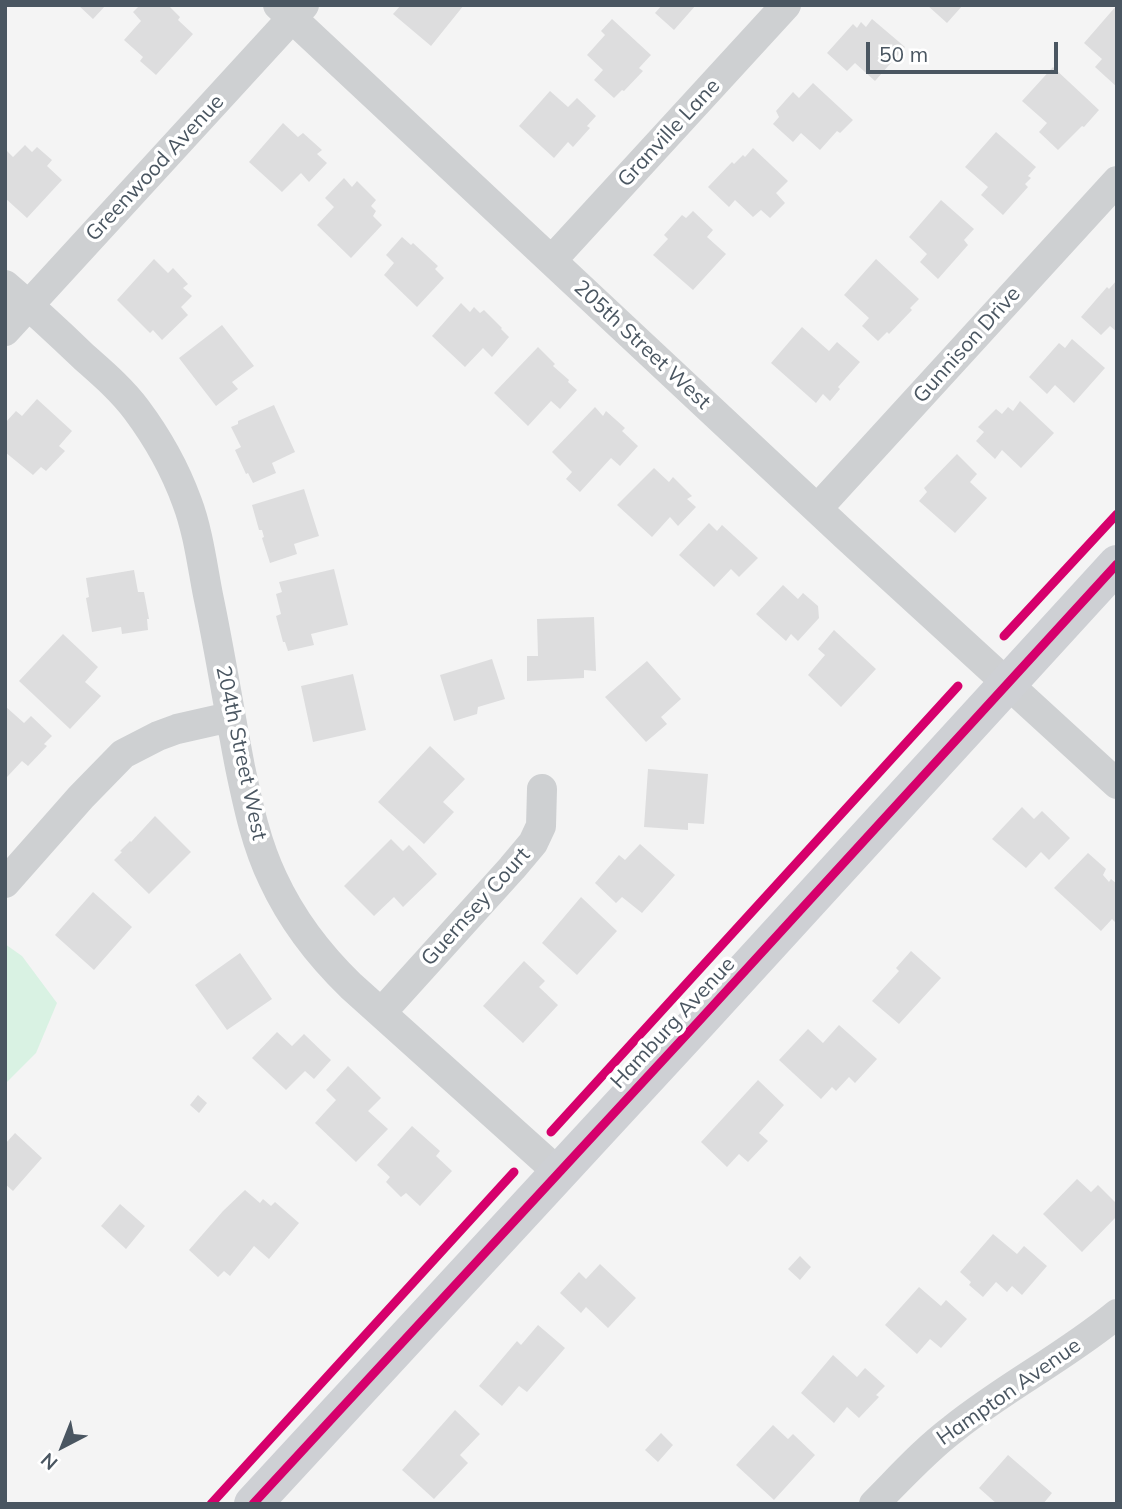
<!DOCTYPE html>
<style>
body{margin:0}
#map{position:relative;width:1122px;height:1509px;overflow:hidden;background:#f4f4f4;font-family:Mulish,sans-serif}
canvas{display:block}
.frame{position:absolute;inset:0;border:7px solid #4a5661;pointer-events:none}
.north{position:absolute;left:28px;top:1411px;width:70px;height:70px;-webkit-text-stroke:5px #fff;paint-order:stroke;rotate:222deg;font-size:19px;font-weight:700;line-height:28px;text-align:center;color:#4a5661}
.north::after{content:'';display:block;margin:auto;width:24px;height:32px;background:#4a5661;clip-path:polygon(50% 0,100% 100%,50% 72%,0 100%)}
.scale{position:absolute;left:866px;top:42px;width:192px;height:32px;box-sizing:border-box;border:4px solid #4a5661;border-top:0;padding-left:9px;font-size:21px;line-height:24px;white-space:nowrap;color:#4a5661;-webkit-text-stroke:5px #fff;paint-order:stroke}
</style>
<div id="map">
<canvas width="1122" height="1509"></canvas>
<div class="frame"></div>
<div class="north">N</div>
<div class="scale">50 m</div>
</div>
<script>
const context = document.querySelector('canvas').getContext('2d');
context.lineJoin = 'round';
function fillPath(path, color) {
  context.fillStyle = color;
  context.fill(path, 'evenodd');
}
function stroke(path, color, width, dash) {
  context.strokeStyle = color;
  context.lineWidth = width;
  context.lineCap = dash ? 'butt' : 'round';
  context.setLineDash(dash || []);
  context.stroke(path);
}
function drawText(font, color, halo, rows, align = 'center') {
  context.font = font + ' Mulish,sans-serif';
  context.lineWidth = 7;
  context.setLineDash([]);
  context.textBaseline = 'middle';
  context.strokeStyle = halo;
  context.fillStyle = color;
  for (const [text, x, y, turn = 0] of rows) {
    context.save();
    context.translate(x, y);
    context.rotate((+turn || 0) * Math.PI / 180);
    context.textAlign = isNaN(turn) ? turn : align;
    if (halo) context.strokeText(text, 0, 0);
    context.fillText(text, 0, 0);
    context.restore();
  }
}
fillPath(new Path2D(`
 M5,944L22,956L57,1003L36,1053L5,1084Z`), '#d9f2e3');
fillPath(new Path2D(`
 M78,5H106L93,19Z
 M140,5H168L180,17L178,20L193,34L156,75L140,61L143,57L124,40L141,21L133,12Z
 M401,5H464L431,46L393,14Z
 M662,5H696L674,30L655,13Z
 M927,5H963L947,23Z
 M1117,5V87L1095,67L1102,59L1084,43Z
 M612,19L651,55L639,68L643,71L624,91L622,90L614,98L594,80L603,70L587,55L605,35L601,31Z
 M872,19L905,47L875,81L855,63L847,71L827,53L853,24L857,28L861,22L866,27Z
 M1053,67L1099,110L1084,127L1082,126L1058,150L1039,132L1047,123L1022,101Z
 M813,83L853,120L840,133L837,131L820,150L801,133L793,142L773,124L779,117L776,111L793,92L799,98Z
 M550,91L568,107L577,98L596,116L587,126L590,128L573,147L568,142L554,158L519,126Z
 M283,123L298,137L303,133L322,150L317,154L327,163L309,182L301,173L282,192L249,162Z
 M996,132L1036,167L1028,176L1031,178L1025,184L1028,187L1003,215L981,195L988,187L965,167Z
 M25,145L32,152L37,147L52,160L47,166L62,180L27,218L5,198V152L7,151L13,157Z
 M753,148L788,181L776,193L785,203L770,218L761,210L753,217L735,200L729,207L708,187L732,162L734,164L743,155L745,157Z
 M344,178L352,187L357,181L376,200L371,206L376,211L373,216L382,225L351,258L317,225L334,207L325,198Z
 M941,200L974,229L964,240L968,245L938,279L920,262L927,254L909,237Z
 M693,211L713,230L707,237L726,254L693,290L653,255L668,239L664,235L682,215L686,218Z
 M402,237L411,245L413,243L438,266L435,269L444,278L417,307L384,275L394,263L386,255Z
 M154,259L168,273L173,268L188,284L183,288L192,296L181,307L188,315L162,340L153,330L150,333L117,300Z
 M876,259L919,299L910,308L912,310L889,334L887,332L878,341L862,326L869,318L844,295Z
 M1117,280V332L1110,326L1101,335L1081,317L1107,287L1109,289Z
 M461,303L470,312L474,307L480,313L484,310L502,328L501,329L509,337L492,357L483,348L465,367L432,336Z
 M222,325L254,366L232,382L238,389L216,406L179,358Z
 M802,327L829,351L837,342L860,362L838,387L840,389L830,401L823,394L816,403L771,363Z
 M1072,339L1105,368L1074,403L1055,385L1047,394L1029,377L1059,343L1065,348Z
 M538,347L555,364L553,366L569,380L568,382L577,390L560,409L551,401L528,426L494,393Z
 M37,399L72,431L59,446L65,451L46,471L41,467L33,475L5,452V423L16,411L22,416Z
 M1020,401L1054,433L1021,468L1002,450L995,459L976,441L984,432L978,427L996,409L1002,414L1008,407L1013,411Z
 M274,405L295,452L272,463L276,473L253,483L248,473L246,474L235,450L241,447L231,427L238,424V421Z
 M595,407L603,416L606,411L625,428L622,431L638,446L620,466L611,458L580,492L566,479L572,472L552,452Z
 M957,454L977,474L970,482L987,498L955,533L919,501L927,492L924,488Z
 M654,468L669,482L673,477L692,496L687,499L696,507L678,526L670,517L652,537L617,505Z
 M304,489L319,536L294,544L297,554L270,563L262,538L264,537L262,530H259L252,505Z
 M709,523L717,531L722,525L758,558L739,577L731,569L714,587L679,555Z
 M334,569L348,625L311,634L314,645L288,651L285,642H283L276,616L281,614L276,594L282,592L279,582Z
 M134,570L138,592H144L149,619H147L148,630L122,634L121,627L92,632L86,598L89,597L86,578Z
 M783,585L798,599L803,593L818,606L819,618L798,641L791,634L786,641L756,614Z
 M594,617L596,671L584,670V678L527,681V656H538L537,619Z
 M834,630L876,669L841,707L808,675L825,655L818,649Z
 M63,634L98,667L85,682L101,696L70,729L19,681Z
 M492,659L505,699L478,707L477,714L454,721L440,675Z
 M647,661L681,699L661,717L667,724L646,742L605,697Z
 M353,674L366,730L313,742L301,686Z
 M5,706L24,723L31,716L52,736L44,744L47,746L28,766L22,761L7,777L5,775Z
 M430,746L465,779L443,802L454,812L424,844L378,802Z
 M648,769L708,774L704,824L688,823V830L644,827Z
 M1022,807L1034,819L1042,811L1070,838L1049,860L1041,852L1026,868L992,839Z
 M155,816L191,852L149,894L114,860L122,852L120,851L130,841L131,842Z
 M391,839L403,851L409,845L437,874L403,907L394,897L374,916L344,886Z
 M640,844L675,875L642,913L622,897L616,903L595,883L619,855L625,860Z
 M1088,853L1106,869L1103,875L1109,882L1111,879L1117,884V924L1112,919L1101,931L1054,888Z
 M93,892L132,927L94,970L55,935Z
 M581,897L617,931L577,975L542,943Z
 M911,951L941,978L899,1024L872,1001L899,971L896,968Z
 M240,953L272,999L227,1030L195,985Z
 M524,961L545,981L539,987L558,1005L523,1043L483,1006Z
 M839,1025L877,1059L855,1083L849,1077L836,1091L832,1087L821,1099L779,1060L808,1029L823,1043Z
 M277,1032L292,1046L304,1034L331,1060L314,1079L305,1071L286,1090L252,1058Z
 M348,1066L381,1098L368,1111L388,1129L356,1162L315,1123L336,1100L326,1090Z
 M758,1080L784,1105L759,1133L768,1141L748,1162L739,1154L727,1167L701,1142Z
 M198,1095L207,1103L199,1113L190,1105Z
 M412,1126L440,1151L436,1156L452,1171L420,1206L406,1193L401,1197L386,1182L390,1177L377,1165Z
 M15,1133L42,1158L13,1191L5,1184V1144Z
 M1077,1179L1091,1192L1098,1185L1117,1204V1216L1082,1252L1043,1214Z
 M245,1190L260,1203L263,1199L271,1206L275,1202L299,1223L269,1259L254,1246L230,1276L224,1271L218,1277L189,1250L223,1211Z
 M120,1204L145,1226L126,1249L101,1226Z
 M993,1234L1017,1254L1024,1246L1047,1266L1022,1295L1012,1286L1007,1292L996,1282L983,1297L969,1285L971,1282L960,1272Z
 M800,1256L811,1267L800,1280L788,1269Z
 M600,1264L636,1298L608,1328L586,1307L581,1313L560,1293L579,1272L586,1279Z
 M919,1287L941,1306L946,1300L967,1319L941,1348L930,1339L917,1354L885,1325Z
 M538,1325L565,1348L527,1392L519,1386L502,1406L479,1386L517,1341L521,1345Z
 M833,1355L857,1377L865,1368L885,1386L876,1395L879,1397L859,1418L847,1407L834,1423L801,1393Z
 M455,1410L480,1434L460,1455L468,1463L434,1499L402,1470Z
 M773,1425L788,1439L793,1434L815,1455L774,1500L736,1465Z
 M661,1433L673,1445L658,1462L645,1450Z
 M1008,1455L1052,1493L1043,1504H997L979,1488Z`), '#ddddde');
stroke(new Path2D(`
 M278,5L846,536L1117,784
 M552,260L786,5
 M5,285C32,308 58,332 84,357C102,373 121,389 136,409C157,437 175,469 187,502C198,531 202,564 208,595C220,652 229,710 240,767C248,805 256,844 273,879C292,920 319,955 351,986L559,1173
 M5,331L304,5
 M817,509L1117,181
 M5,883L81,797L123,754L158,736L177,729L230,717
 M381,1013L512,868L533,843L541,826L542,789
 M874,1504C900,1478 924,1451 953,1429C1005,1387 1065,1357 1117,1314`), '#ced0d2', 30);
stroke(new Path2D(`
 M253,1504L699,1021L1117,564`), '#ced0d4', 38);
stroke(new Path2D(`
 M1004,636L1117,514
 M551,1132L958,686
 M211,1504L514,1172
 M253,1504L699,1021L1117,564`), '#d6006c', 9);
drawText('21px', '#4a5661', '#fff', [
 ["Granville Lane",669,133,-47],
 ["Greenwood Avenue",155,168,-47],
 ["205th Street West",642,345,43],
 ["Gunnison Drive",967,345,-48],
 ["204th Street West",241,753,78],
 ["Guernsey Court",476,907,-48],
 ["Hamburg Avenue",673,1023,-47],
 ["Hampton Avenue",1009,1392,-35]
]);
</script>
